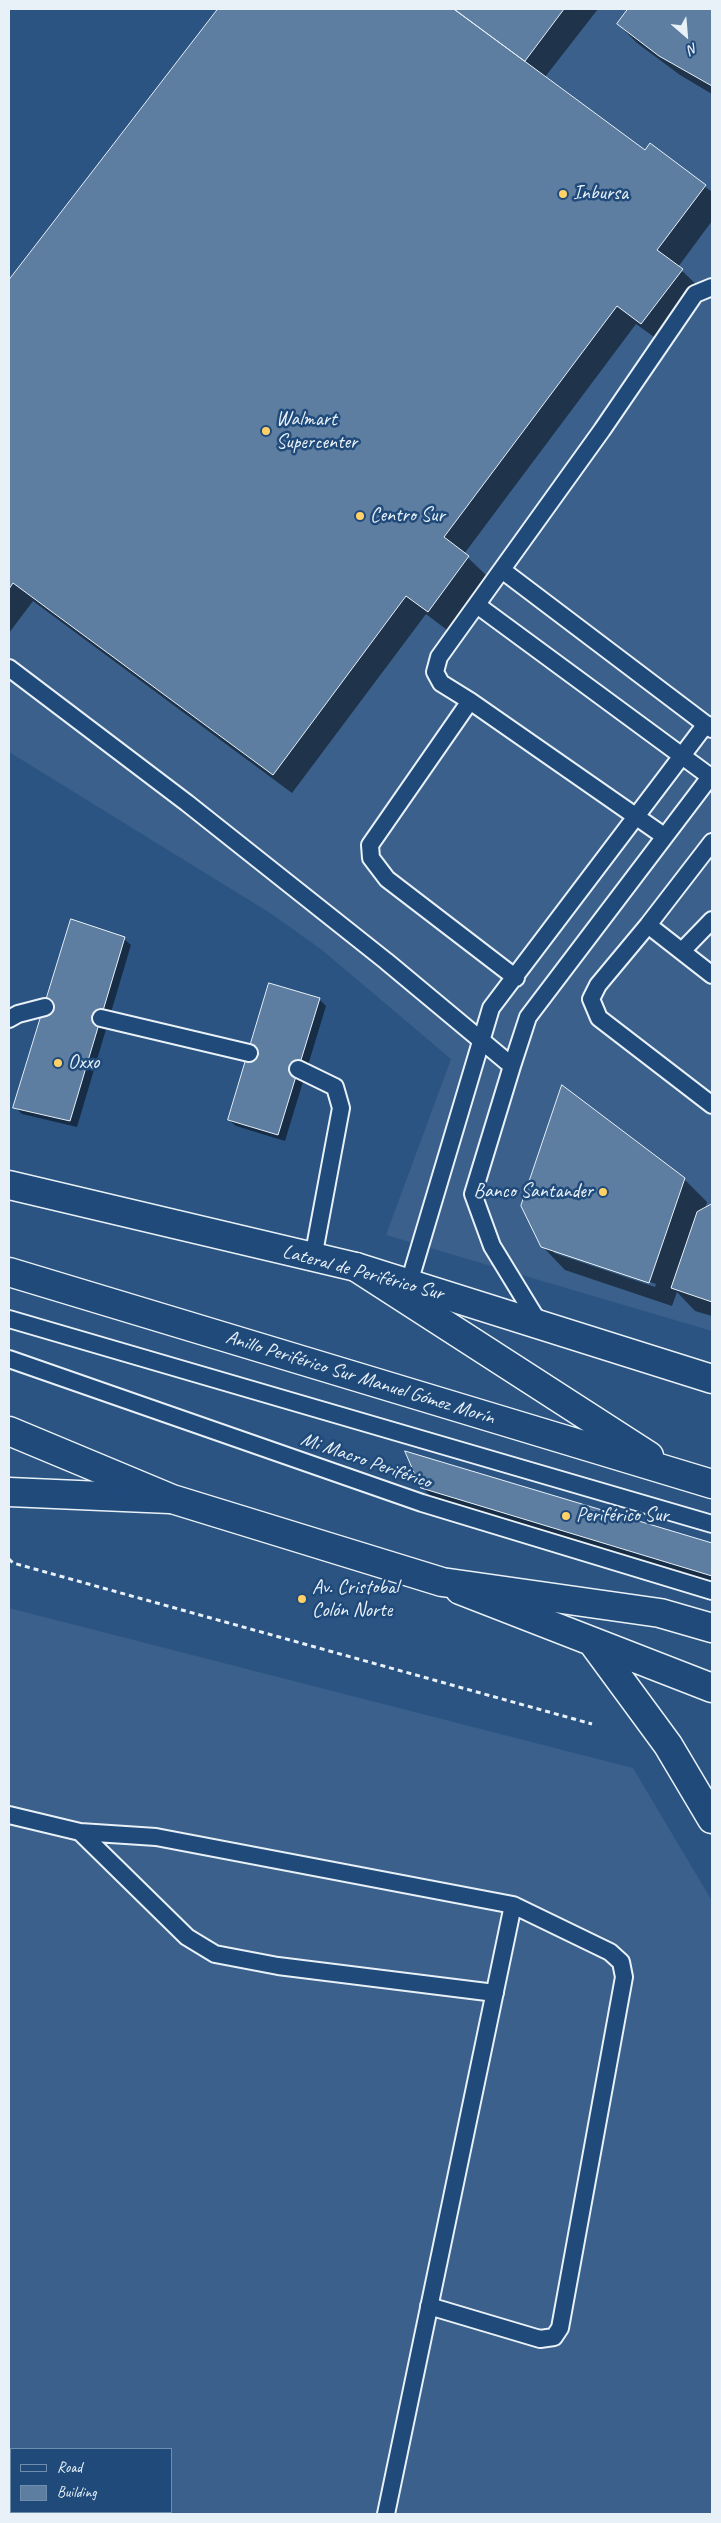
<!DOCTYPE html>
<meta charset="utf-8">
<style>
body{margin:0}
#map{position:relative;width:721px;height:2523px;overflow:hidden;background:#2b5482;font-family:Caveat,sans-serif}
canvas{display:block}
.frame{position:absolute;inset:0;border:10px solid #e8f1f8;pointer-events:none}
.legend{position:absolute;left:10px;top:2448px;width:162px;height:65px;box-sizing:border-box;background:#1f4a7a;border:1px solid #6f8dac;margin:0;padding:6px 9px;list-style:none;font-size:15px;color:#e8f1f8}
.legend li{display:flex;align-items:center;gap:10px;height:25px}
.legend b{width:25px;border:1px solid #6f8dac}
.north{position:absolute;left:661px;top:10px;width:50px;height:50px;-webkit-text-stroke:4px #1f4a7a;paint-order:stroke;rotate:153deg;font-size:14px;font-weight:700;line-height:20px;text-align:center;color:#e8f1f8}
.north::after{content:'';display:block;margin:auto;width:18px;height:22px;background:#e8f1f8;clip-path:polygon(50% 0,100% 100%,50% 72%,0 100%)}
</style>
<div id="map">
<canvas width="721" height="2523"></canvas>
<div class="frame"></div>
<ul class="legend">
<li><b style="height:6px;background:#1f4a7a"></b>Road</li>
<li><b style="height:14px;background:#5d7da1"></b>Building</li>
</ul>
<div class="north">N</div>
</div>
<script>
const context = document.querySelector('canvas').getContext('2d');
context.lineJoin = 'round';
function fillPath(path, color) {
  context.fillStyle = color;
  context.fill(path, 'evenodd');
}
function stroke(path, color, width, dash) {
  context.strokeStyle = color;
  context.lineWidth = width;
  context.lineCap = dash ? 'butt' : 'round';
  context.setLineDash(dash || []);
  context.stroke(path);
}
function drawText(font, color, halo, rows, align = 'center') {
  context.font = font + ' Caveat,sans-serif';
  context.lineWidth = 5;
  context.setLineDash([]);
  context.textBaseline = 'middle';
  context.strokeStyle = halo;
  context.fillStyle = color;
  for (const [text, x, y, turn = 0] of rows) {
    context.save();
    context.translate(x, y);
    context.rotate((+turn || 0) * Math.PI / 180);
    context.textAlign = isNaN(turn) ? turn : align;
    if (halo) context.strokeText(text, 0, 0);
    context.fillText(text, 0, 0);
    context.restore();
  }
}
fillPath(new Path2D(`
 M218,9H712V1331L386,1235L451,1059L322,950L270,913L9,752V280Z
 M9,1608L633,1768L712,1901V2514H9ZM11,2449H171V2512H11Z`), '#3a608b');
fillPath(new Path2D(`
 M219,9H598L545,77L645,152L650,145L712,192V221L678,267L701,289L661,342L636,324L464,554L487,576L447,630L426,614L292,793L33,601L9,633V282Z
 M630,9H712V94L680,75L637,43L618,24Z
 M124,939L131,945L77,1127L22,1114L15,1107Z
 M319,999L326,1006L285,1141L236,1126L229,1120Z
 M684,1179L707,1202L705,1209L712,1205V1316L695,1311L677,1292L672,1306L565,1270L542,1246ZM554,1250L656,1284L655,1287L554,1253Z
 M407,1453L712,1544V1589L441,1507L422,1487Z`), '#0007');
const building = new Path2D(`
 M218,9H454L645,150L650,143L706,185L657,250L683,269L641,324L617,306L444,537L469,556L428,612L406,596L273,775L13,583L9,589V280Z
 M454,9H564L525,61Z
 M628,9H712V86L659,56L617,24Z
 M71,919L125,937L70,1121L13,1108Z
 M269,983L320,998L278,1135L228,1120Z
 M562,1085L685,1178L649,1283L541,1247L521,1206Z
 M712,1204V1302L671,1288L697,1212Z
 M405,1451L712,1543V1576L421,1488Z`);
fillPath(building, '#5d7da1');
stroke(building, '#e8f1f8', 1);
const lane = new Path2D(`
 M502,570L712,729
 M477,605L712,778
 M9,668L187,803L386,961L512,1066
 M470,701L664,836
 M712,842L648,925L598,985L591,999L599,1018L712,1105
 M648,925L712,975
 M682,951L712,920
 M516,978L387,879L371,858L370,845L470,701L441,683L435,672L439,657L602,430L695,294L712,287
 M101,1018L249,1053
 M9,1019L18,1014L45,1007
 M298,1069L335,1087L341,1108L313,1258
 M409,1283L491,1008L706,724
 M9,1319L712,1524
 M539,1323L492,1246L473,1194L512,1066L528,1017L710,777
 M9,1359L422,1503L712,1591
 M9,1815L80,1832L156,1837L513,1905L610,1952L621,1962L624,1977L560,2328L554,2337L540,2339L429,2306
 M80,1832L187,1937L215,1954L278,1966L495,1993
 M386,2514L513,1905`);
const secondary = new Path2D(`
 M9,1185L356,1267L712,1379
 M9,1492L170,1499
 M460,1590L712,1688
 M593,1643L668,1745L712,1819`);
const highway = new Path2D(`
 M356,1267L649,1456
 M9,1272L712,1484
 M9,1431L172,1499L442,1582L660,1613L712,1628`);
stroke(lane, '#e8f1f8', 20);
stroke(secondary, '#e8f1f8', 31);
stroke(highway, '#e8f1f8', 31);
stroke(new Path2D(`
 M9,1559L13,1563L592,1724`), '#e8f1f8', 3, [5, 4]);
stroke(lane, '#1f4a7a', 16);
stroke(secondary, '#1f4a7a', 28);
stroke(highway, '#1f4a7a', 28);
for (const [x, y, r, color] of [
 [563,194,5,"#ffd166"],
 [266,431,5,"#ffd166"],
 [360,516,5,"#ffd166"],
 [58,1063,5,"#ffd166"],
 [603,1192,5,"#ffd166"],
 [566,1516,5,"#ffd166"],
 [302,1599,5,"#ffd166"]
]) {
  const dot = new Path2D();
  dot.arc(x, y, r, 0, 2 * Math.PI);
  context.fillStyle = color;
  context.fill(dot);
  stroke(dot, '#1f4a7a', 2);
}
drawText('20px', '#e8f1f8', '#1f4a7a', [
 ["Inbursa",573,194],
 ["Walmart",276,420],
 ["Supercenter",276,443],
 ["Centro Sur",370,516],
 ["Oxxo",68,1063],
 ["Banco Santander",593,1192,"right"],
 ["Periférico Sur",576,1516],
 ["Av. Cristobal",312,1588],
 ["Colón Norte",312,1611]
], 'left');
drawText('20px', '#e8f1f8', '#1f4a7a', [
 ["Lateral de Periférico Sur",363,1273,15],
 ["Anillo Periférico Sur Manuel Gómez Morín",360,1378,17],
 ["Mi Macro Periférico",366,1461,19]
]);
</script>
